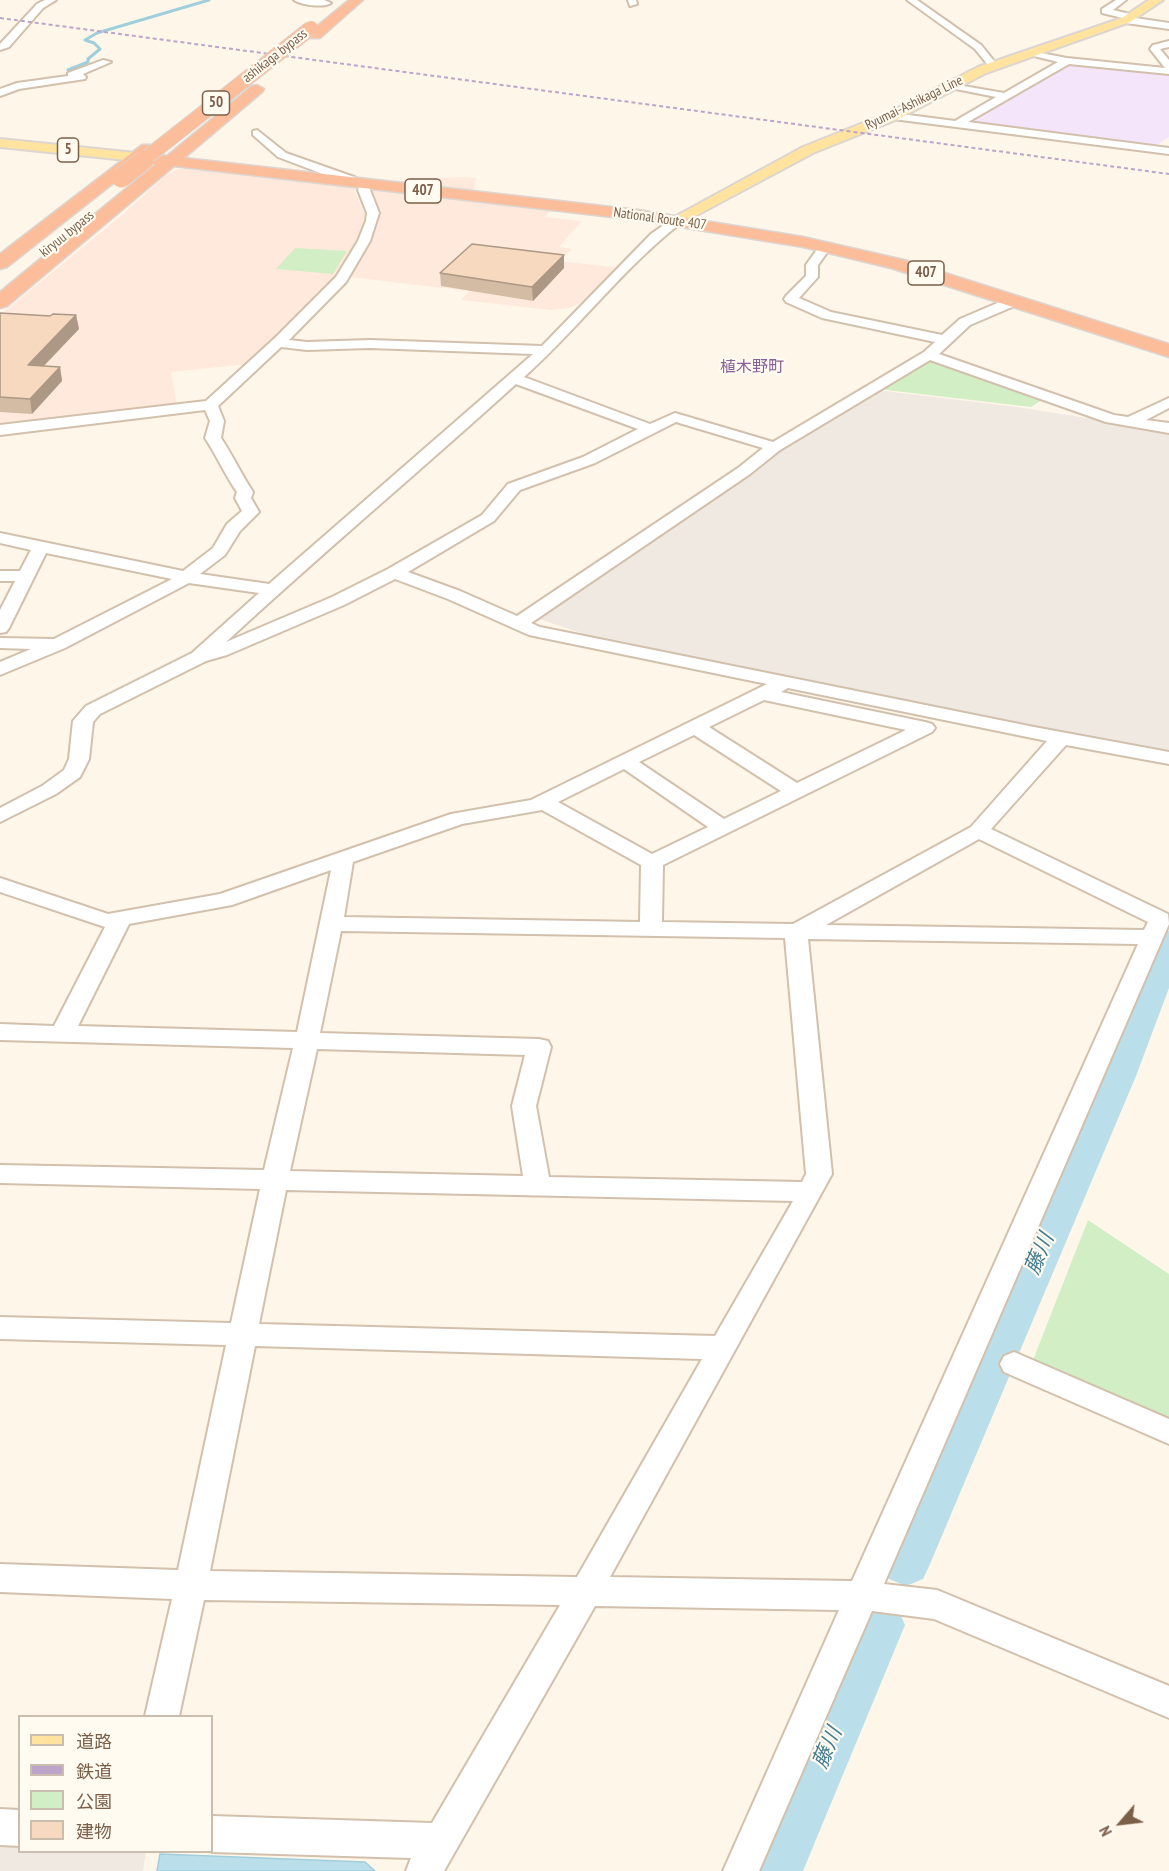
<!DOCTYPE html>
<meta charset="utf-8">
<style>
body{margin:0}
#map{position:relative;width:1169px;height:1871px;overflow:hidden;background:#fef7e9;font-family:"PT Sans Narrow","Noto Sans JP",sans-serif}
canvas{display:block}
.legend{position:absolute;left:18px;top:1715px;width:195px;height:138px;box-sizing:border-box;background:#fffbf1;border:2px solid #cabdae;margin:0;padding:8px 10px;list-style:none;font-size:18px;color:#7b5f49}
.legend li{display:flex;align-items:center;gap:12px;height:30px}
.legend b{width:30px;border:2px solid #cabdae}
.north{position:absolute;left:1091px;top:1793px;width:60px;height:60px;-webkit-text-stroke:4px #fffbf1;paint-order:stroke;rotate:242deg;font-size:16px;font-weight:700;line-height:24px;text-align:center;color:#7b5f49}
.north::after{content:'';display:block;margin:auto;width:21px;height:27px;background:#7b5f49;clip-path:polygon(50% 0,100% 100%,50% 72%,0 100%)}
</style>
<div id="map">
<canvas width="1169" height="1871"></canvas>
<ul class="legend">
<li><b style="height:8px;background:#ffe39f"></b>道路</li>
<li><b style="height:8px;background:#bca4ca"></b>鉄道</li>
<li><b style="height:16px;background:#d2eec5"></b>公園</li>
<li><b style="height:16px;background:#f6d9be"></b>建物</li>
</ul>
<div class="north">N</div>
</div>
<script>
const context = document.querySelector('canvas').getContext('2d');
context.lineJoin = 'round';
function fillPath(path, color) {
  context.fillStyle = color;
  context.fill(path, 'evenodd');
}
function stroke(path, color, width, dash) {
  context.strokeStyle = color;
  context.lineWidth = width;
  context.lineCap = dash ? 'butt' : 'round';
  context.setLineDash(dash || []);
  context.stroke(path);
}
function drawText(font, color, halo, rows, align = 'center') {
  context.font = font + ' "PT Sans Narrow","Noto Sans JP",sans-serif';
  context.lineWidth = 4.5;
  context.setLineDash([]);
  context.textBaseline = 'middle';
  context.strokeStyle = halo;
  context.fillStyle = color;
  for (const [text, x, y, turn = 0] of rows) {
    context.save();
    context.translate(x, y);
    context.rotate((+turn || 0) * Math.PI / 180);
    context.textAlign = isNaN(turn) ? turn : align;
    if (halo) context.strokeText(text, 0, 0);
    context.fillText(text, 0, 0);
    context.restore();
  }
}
fillPath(new Path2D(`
 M195,167L358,187L354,190L365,215L362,231L340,274L318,292L271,344L248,364L171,372L177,406L0,428V315L123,214L165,176L175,170Z
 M463,177L476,178L473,193L377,182Z
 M376,188L553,207L545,217L582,221L559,247L572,249L560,261L619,268L592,298L569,308L551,310L461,300L469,291L349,277L378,220L379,213L371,192Z`), '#ffe9dc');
fillPath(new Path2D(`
 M876,390L1017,407L1169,431V756L605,641L536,618L780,448Z
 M0,1843L19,1844L20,1852H146L143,1871H0Z`), '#efe9e2');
fillPath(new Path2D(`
 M1067,64L1164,72L1169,74V137L1154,147L964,123Z`), '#f5e5fb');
fillPath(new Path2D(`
 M295,248L347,251L333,274L276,269Z
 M933,360L1042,400L1031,407L878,389Z
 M1088,1220L1169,1274V1427L1031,1365Z`), '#d2eec5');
const water = new Path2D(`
 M160,1854L365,1862L375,1871H157Z`);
fillPath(water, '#bbdfea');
stroke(water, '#a0cedd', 1.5);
stroke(new Path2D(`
 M68,70L88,62V59L100,49L94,43L85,40L97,33L209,0`), '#a0cedd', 3);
fillPath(new Path2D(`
 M1169,931V988L1136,1076L930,1564L923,1579L906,1586L889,1579L882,1564L1098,1076L1152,942L1157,934Z
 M880,1602L898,1609L905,1625L803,1871H747L862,1609Z`), '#bbdfea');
const minor = new Path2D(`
 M45,0H56L43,8L9,47L0,50V44L37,4Z
 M294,0H324L331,3C323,8 302,5 294,0Z
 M628,0H636L637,4L630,6Z
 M907,0H917L981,45L994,61L999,63V67L988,65L975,49Z
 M1116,0H1126L1113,10L1134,15L1135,18L1169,23V29L1126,23L1121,20L1123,18L1102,13V9Z
 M1169,41V47L1160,49L1169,60V74L1069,64L968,122L1169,148V154L893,119L888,116L893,113L955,121L996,97L946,87V83L1004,93L1058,62L1030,55V51L1067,58L1165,68L1150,49L1153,45Z
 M103,60L111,62L83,74L86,77L85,79L19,89L0,96V89L17,83L68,76V73Z
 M257,130L286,153L354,177L361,182H370V190L379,213L370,241L346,282L289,340L307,342L370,340L542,346L651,234L677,216L683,220L681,223C623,268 579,328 524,377L650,424L675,413L773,442L924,352L935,342L822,318L786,302L784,299L786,296L806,276V265L821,244L825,243L831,247L818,265V277L799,298L831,312L942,335L960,319L1009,298H1019L1021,301L1019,304L970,325L939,354L1114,415L1128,417L1169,398V408L1146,420L1169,423V433L1106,422L930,360L780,450L750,474L531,623L540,627L1034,727L1169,752V764L1066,745L991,829L1168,914L1169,924L884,1584L937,1590L1169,1686V1718L934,1619L872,1611L759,1871H723L839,1610L595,1606L444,1871H406L411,1858L212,1852V1816L432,1823L560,1605L204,1600L179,1716H145L172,1599L0,1592V1564L178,1570L226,1345L0,1339V1317L231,1323L260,1189L0,1183V1165L264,1170L293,1048L0,1040V1024L54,1026L105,927L0,892V878L108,914L220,894L451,814L531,800L767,684L529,635L448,599L395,579L344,605L227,655L206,661L100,714L93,722L89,759L80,777L56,794L0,822V808L42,786L64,770L69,759L73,721L86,706L192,653L259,593L189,583L65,648L0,675V662L31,649L0,648V638L54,639L172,579L46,553L9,628L6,632L0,633V610L15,581H0V571H20L31,550L0,543V533L183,571L213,548L227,524L242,511L235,498L237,492C225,475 217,456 205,438L210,421L205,410L0,435V425L206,401L276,337L336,277L358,241L366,221L367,213L358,190L360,186L352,185L278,157L253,135V131ZM281,347L307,350L370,348L533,354L269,584L200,574L225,555L240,531L259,512L251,498L253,492C241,474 233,456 221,438L224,421L218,406ZM516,384L638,429L583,457L508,484L482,515L388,569L332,597L226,642C320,555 420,471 516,384ZM676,422L763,448L738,468L517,616L460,591L408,572L494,521L520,490L595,463ZM788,688L1047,741L971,827L793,924L662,922L663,865L932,732L935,728L932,724L925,722L781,692ZM764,700L906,730L797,783L709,727ZM694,735L781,791L724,819L639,762ZM624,769L708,827L652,854L558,802ZM542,810L641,865L640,922L344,917L353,862L462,824ZM979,839L1148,922L1144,930L826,925ZM331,870L297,1032L78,1026L129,924L232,905ZM341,931L785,938L806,1174L802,1182L549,1177L536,1106L551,1047L548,1041L539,1039L320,1033ZM808,939L1138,944L852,1581L610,1577L832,1174ZM317,1049L525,1055L512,1106L523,1176L290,1171ZM286,1190L793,1201L715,1336L259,1324ZM255,1346L702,1359L577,1577L210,1571Z
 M1014,1352L1169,1419V1444L1004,1372L1000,1364L1004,1356Z
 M0,1809L20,1810V1846L0,1845Z`);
const major = new Path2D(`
 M1149,0H1163L1130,22L986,73L898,119L813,153L682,223H672L669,220L803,147L888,113L978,67L1122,18Z
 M0,139L136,153L143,157L136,161L0,147Z`);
const highway = new Path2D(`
 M349,0H363L320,38H310L308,35L310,32Z
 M257,85L264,89L262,92L184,158L638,210L803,237L904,260L1169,344V357L891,268L803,247L638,220L174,166L7,306L0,308V292L156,164L140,162L7,267L0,269V254L142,145H154L156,148L151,154L167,156L252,86Z`);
stroke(minor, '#d2c0ac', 4);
stroke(major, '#ddd5d0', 4);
stroke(highway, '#ddd5d0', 3);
fillPath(minor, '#fff');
fillPath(major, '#ffe39f');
fillPath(highway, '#fcbd9b');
stroke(new Path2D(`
 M0,18L1169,174`), '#bca4ca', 2, [4, 3]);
const highwayBridgeFar1 = new Path2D(`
 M142,161L311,28`);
const highwayBridge = new Path2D(`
 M121,178L144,160`);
stroke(highwayBridgeFar1, '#ddd5d0', 16, []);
stroke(highwayBridge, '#ddd5d0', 20, []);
stroke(highwayBridgeFar1, '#fcbd9b', 14);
stroke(highwayBridge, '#fcbd9b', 19);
fillPath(new Path2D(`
 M564,268L533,301L441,286L440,273Z
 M0,313L50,316L76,315L79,329L44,366L60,367L62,381L32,414L0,412Z`), '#d4bba3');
fillPath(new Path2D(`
 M564,255V268L533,301L532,287Z
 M76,315L79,329L31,379L28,365Z
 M60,367L62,381L32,414L30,399Z`), '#ac9885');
const building = new Path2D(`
 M472,244L564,255L532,287L440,273Z
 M0,313L50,316L53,314L76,315L28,365L60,367L30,399L0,397Z`);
fillPath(building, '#f6d9be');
stroke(building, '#ac9885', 1.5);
drawText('14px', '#7b5f49', '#fffbf1', [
 ["ashikaga bypass",275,56,-38],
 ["Ryumai-Ashikaga Line",914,103,-26],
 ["National Route 407",660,219,8],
 ["kiryuu bypass",67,234,-39]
]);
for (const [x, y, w] of [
 [216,103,27],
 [68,150,21],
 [423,191,36],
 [926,273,36]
]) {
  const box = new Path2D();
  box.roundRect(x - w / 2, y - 12, w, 24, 4.5);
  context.fillStyle = '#fffbf1';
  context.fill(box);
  stroke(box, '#7b5f49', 1.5);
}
drawText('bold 15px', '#7b5f49', null, [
 ["50",216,103],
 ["5",68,150],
 ["407",423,191],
 ["407",926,273]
]);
drawText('16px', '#8a6197', '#fffbf1', [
 ["植木野町",752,367]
]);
drawText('italic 21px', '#417c90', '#fffbf1', [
 ["藤川",1040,1254,-67],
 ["藤川",828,1748,-67]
]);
</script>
